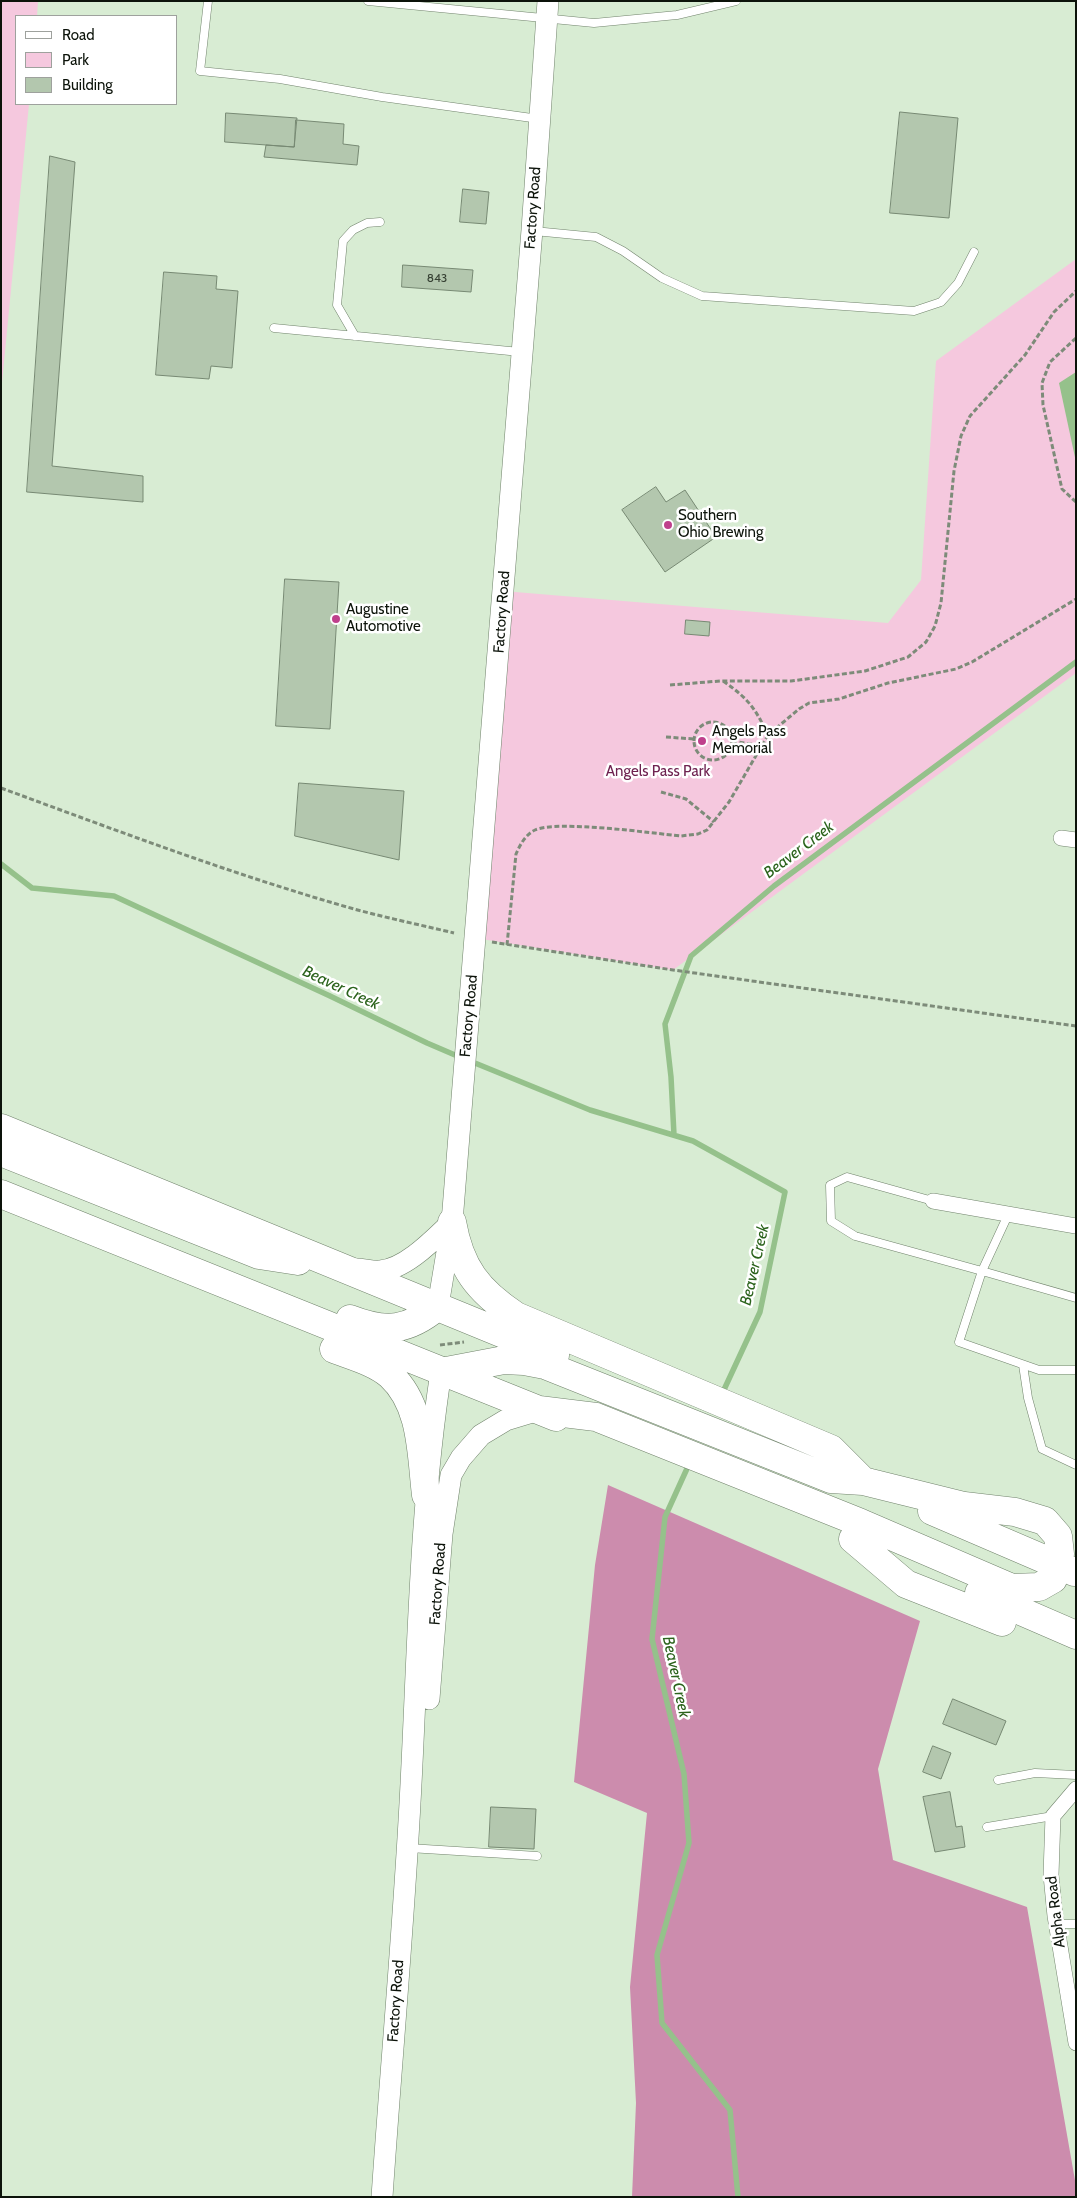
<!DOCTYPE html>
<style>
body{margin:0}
#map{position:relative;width:1077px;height:2198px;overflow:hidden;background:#d8ecd3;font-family:Cabin,sans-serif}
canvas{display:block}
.frame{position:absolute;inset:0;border:2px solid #0c130a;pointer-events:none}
.legend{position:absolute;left:15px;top:15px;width:162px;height:90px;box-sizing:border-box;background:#fff;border:1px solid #9ea19d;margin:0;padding:6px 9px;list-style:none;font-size:15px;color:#0c130a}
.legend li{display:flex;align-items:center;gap:10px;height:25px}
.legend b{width:25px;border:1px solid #9ea19d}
</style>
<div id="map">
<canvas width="1077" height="2198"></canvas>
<div class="frame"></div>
<ul class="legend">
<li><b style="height:6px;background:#fff"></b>Road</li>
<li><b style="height:14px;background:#f5c8de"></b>Park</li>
<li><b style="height:14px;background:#b3c7ae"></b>Building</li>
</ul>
</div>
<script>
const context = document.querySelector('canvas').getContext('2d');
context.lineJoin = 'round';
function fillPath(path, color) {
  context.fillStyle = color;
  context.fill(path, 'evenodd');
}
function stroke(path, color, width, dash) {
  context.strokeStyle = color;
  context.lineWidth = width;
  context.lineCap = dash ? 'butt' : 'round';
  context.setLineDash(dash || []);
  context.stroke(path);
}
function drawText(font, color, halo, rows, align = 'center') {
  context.font = font + ' Cabin,sans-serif';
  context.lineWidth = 5;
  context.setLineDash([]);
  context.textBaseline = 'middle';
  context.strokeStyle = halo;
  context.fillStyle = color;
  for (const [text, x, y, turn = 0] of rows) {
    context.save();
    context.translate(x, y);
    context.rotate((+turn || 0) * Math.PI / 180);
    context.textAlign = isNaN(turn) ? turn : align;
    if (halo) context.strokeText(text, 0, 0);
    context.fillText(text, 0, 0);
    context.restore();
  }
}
fillPath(new Path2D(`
 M1,1H38L37,16H16V104H29L1,393Z
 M1076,259V673L673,970L475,938L503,591L888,623L921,580L936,361Z`), '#f5c8de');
fillPath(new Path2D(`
 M608,1485L920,1621L878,1769L893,1860L1027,1907L1076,2186V2197H632L636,2103L630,1987L647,1813L574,1782L595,1565Z`), '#cc8cad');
fillPath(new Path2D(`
 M1076,372V462L1059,383Z`), '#95c18b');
stroke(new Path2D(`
 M1,864L32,888L114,896L330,996L427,1043L462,1058
 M470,1061L590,1110L693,1141L785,1192L760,1312L722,1394
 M674,1135L671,1077L665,1024L691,956L774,886L1076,662
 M690,1462L665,1517L652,1639L684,1774L689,1843L657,1955L662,2023L730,2110L738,2197`), '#95c18b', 5.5);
const building = new Path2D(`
 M900,112L958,118L949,218L890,213Z
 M226,113L297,118L294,147L225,142Z
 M296,120L344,124L343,144L359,146L357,165L264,157L266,145L294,147Z
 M50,156L75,162L52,466L143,476V502L27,492Z
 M463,189L489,192L486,224L460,222Z
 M403,265L473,270L471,292L402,287Z
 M164,272L217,276L216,289L238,291L232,368L211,366L209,379L156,375Z
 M656,487L666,502L685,490L716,537L665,572L622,510Z
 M285,579L339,582L330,729L276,726Z
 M686,620L710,622L709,636L685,634Z
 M299,783L404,791L399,860L295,836Z
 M953,1699L1006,1721L996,1745L943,1724Z
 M933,1746L951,1753L941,1779L923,1772Z
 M950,1792L956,1827L962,1826L965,1847L935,1852L923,1797Z
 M491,1807L536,1809L534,1849L489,1847Z`);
fillPath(building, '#b3c7ae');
stroke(building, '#778973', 1);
const lane = new Path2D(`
 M208,1L200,71L280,79L382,97L539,119
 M368,1L594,23L677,15L736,1
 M534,231L596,237L623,251L662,278L702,296L914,311L941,302L958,283L974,252
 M274,328L520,352
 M355,336L337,305L343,241L353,230L367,223L380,222
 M933,1201L847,1177L830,1185L831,1221L855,1236L982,1271L1008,1215
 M1076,1298L982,1271L959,1342L1039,1370H1076
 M1023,1365L1028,1398L1042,1449L1076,1465
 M998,1780L1035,1773L1076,1775
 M987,1827L1053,1816
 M409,1848L537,1856
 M1057,1924H1076`);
const street = new Path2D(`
 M1061,838L1076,840
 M933,1201L1076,1226
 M1076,1789L1053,1816L1051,1875L1055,1916L1076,2043`);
const secondary = new Path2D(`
 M356,1269C364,1269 373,1272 380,1271C406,1269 434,1239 452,1222
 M438,1306L452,1222L532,230L548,1
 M429,1699L442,1534L451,1475L461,1458L481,1435L506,1420L539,1410
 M382,2197C391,2065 403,1934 410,1803C418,1659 419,1514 441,1372`);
const highway = new Path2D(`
 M1,1128L555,1355
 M1,1152L259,1255L298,1261
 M1,1194L556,1417
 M452,1222C460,1268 478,1291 516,1316L831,1449L863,1481
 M350,1319C386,1333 408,1331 438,1306
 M334,1349C352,1356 375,1362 390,1375C423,1405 421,1455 426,1495
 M441,1372L504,1360L524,1361L545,1365L831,1479L863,1481L964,1506L1015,1512L1045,1521L1058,1536L1060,1554L1053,1579L1039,1587L1012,1588L861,1523L596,1417L539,1410
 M932,1511L1074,1572
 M853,1539L906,1584L1002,1622
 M979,1593L1076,1635`);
stroke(lane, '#71836c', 9);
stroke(street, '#71836c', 16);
stroke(secondary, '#71836c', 22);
stroke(highway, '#71836c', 29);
stroke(new Path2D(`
 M1076,338L1050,362L1042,383L1043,405L1062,489L1076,502
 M723,681C749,699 755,708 768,735
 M670,685L720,681H791L865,671L908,657L926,642L935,626L941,603L954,471L961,436L970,416L1025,355L1054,312L1076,291
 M694 741a19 19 0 1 1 38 0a19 19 0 1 1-38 0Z
 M666,737L694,739
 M732,741L762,746
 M1,788C118,831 234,875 354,909C387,918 421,925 454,933
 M661,792L686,799L714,822
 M492,942L673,970L1076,1026
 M507,945L516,854C520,845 525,835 535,830C557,820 651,833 681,836L698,834L707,830L729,802L768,735L799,709L809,703L839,699L888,683L956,669L972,662L1076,599
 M440,1345L464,1342`), '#7d8b79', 3, [5, 2.5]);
stroke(lane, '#fff', 8);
stroke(street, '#fff', 15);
stroke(secondary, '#fff', 21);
stroke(highway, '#fff', 28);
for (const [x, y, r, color] of [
 [668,525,5,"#bf408c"],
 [336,619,5,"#bf408c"],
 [702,741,5,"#bf408c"]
]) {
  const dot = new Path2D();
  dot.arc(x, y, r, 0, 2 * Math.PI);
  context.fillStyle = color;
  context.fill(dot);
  stroke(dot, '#fff', 2);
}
drawText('12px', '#364033', null, [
 ["843",437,278]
]);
drawText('15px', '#0c130a', '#fff', [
 ["Factory Road",533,208,-86],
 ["Factory Road",502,612,-86],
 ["Factory Road",469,1016,-85],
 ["Factory Road",438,1584,-86],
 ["Alpha Road",1056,1912,-97],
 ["Factory Road",396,2001,-86]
]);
drawText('15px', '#0c130a', '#fff', [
 ["Southern",678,516],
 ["Ohio Brewing",678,533],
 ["Augustine",346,610],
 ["Automotive",346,627],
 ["Angels Pass",712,732],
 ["Memorial",712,749]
], 'left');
drawText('15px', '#6e2250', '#fff', [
 ["Angels Pass Park",658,772]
]);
drawText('italic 16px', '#2b631c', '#fff', [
 ["Beaver Creek",799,850,-37],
 ["Beaver Creek",341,988,25],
 ["Beaver Creek",755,1265,-77],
 ["Beaver Creek",676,1677,78]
]);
</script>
